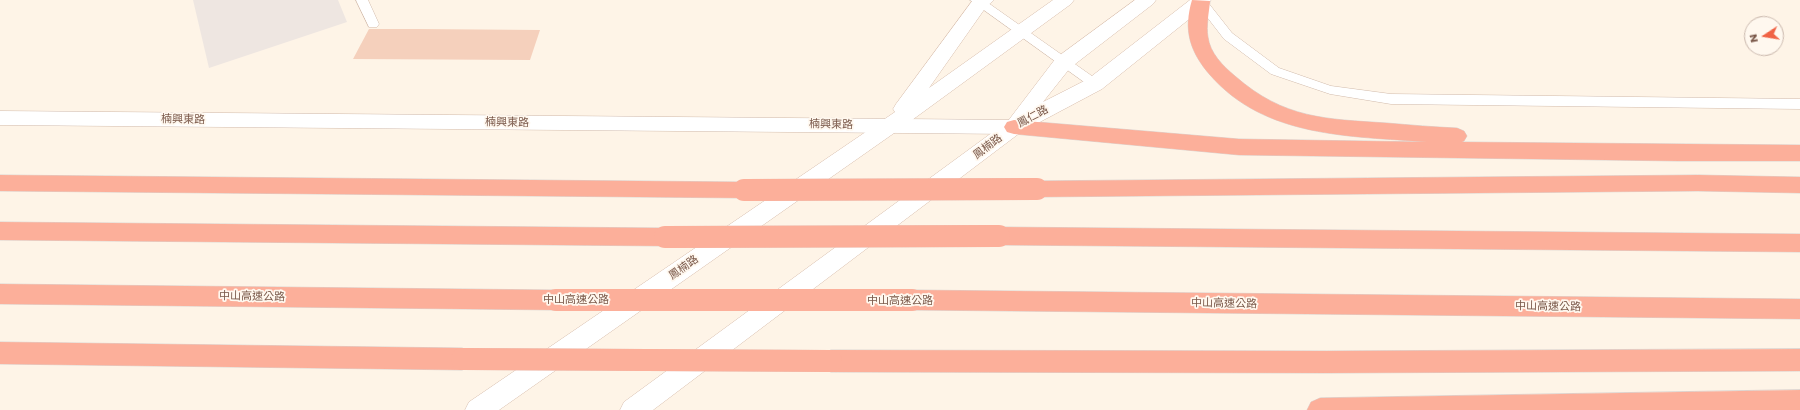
<!DOCTYPE html>
<meta charset="utf-8">
<style>
body{margin:0}
#map{position:relative;width:1800px;height:410px;overflow:hidden;background:#fef4e7;font-family:Poppins,sans-serif}
canvas{display:block}
.north{position:absolute;left:1744px;top:16px;width:40px;height:40px;box-sizing:border-box;background:#fff8ef;border:1px solid #cab8ad;border-radius:50%;rotate:258deg;font-size:11px;font-weight:700;line-height:16px;text-align:center;color:#7a5849}
.north::after{content:'';display:block;margin:auto;width:14px;height:18px;background:#f06244;clip-path:polygon(50% 0,100% 100%,50% 72%,0 100%)}
</style>
<div id="map">
<canvas width="1800" height="410"></canvas>
<div class="north">N</div>
</div>
<script>
const context = document.querySelector('canvas').getContext('2d');
context.lineJoin = 'round';
function fillPath(path, color) {
  context.fillStyle = color;
  context.fill(path, 'evenodd');
}
function stroke(path, color, width, dash) {
  context.strokeStyle = color;
  context.lineWidth = width;
  context.lineCap = dash ? 'butt' : 'round';
  context.setLineDash(dash || []);
  context.stroke(path);
}
function drawText(font, color, halo, rows, align = 'center') {
  context.font = font + ' Poppins,"Noto Sans TC",sans-serif';
  context.lineWidth = 3.5;
  context.setLineDash([]);
  context.textBaseline = 'middle';
  context.strokeStyle = halo;
  context.fillStyle = color;
  for (const [text, x, y, turn = 0] of rows) {
    context.save();
    context.translate(x, y);
    context.rotate((+turn || 0) * Math.PI / 180);
    context.textAlign = isNaN(turn) ? turn : align;
    if (halo) context.strokeText(text, 0, 0);
    context.fillText(text, 0, 0);
    context.restore();
  }
}
fillPath(new Path2D(`
 M193,0H338L347,22L209,68Z`), '#eee6e1');
fillPath(new Path2D(`
 M369,29H418L540,30L530,60L353,59Z`), '#f5d0bc');
const service = new Path2D(`
 M356,0H368L379,24L377,27H369Z
 M970,0H984L1099,81L1101,84L1099,87L1095,88L1091,87Z
 M1196,0H1206L1232,33L1279,68L1331,86L1391,94L1800,99V109L1391,104L1330,94L1271,74L1224,39L1197,4Z`);
const tertiary = new Path2D(`
 M0,111L1014,120L1021,122L1024,127L1021,132L1014,134L0,125Z`);
const secondary = new Path2D(`
 M973,0H994L986,7L929,88L1053,0H1074L1071,4L897,131L499,410H465L469,402L895,112L893,109L896,104Z
 M1135,0H1156L1153,4L1070,68L1043,102L1088,79L1190,0H1211L1208,4L1102,89L1021,132L653,410H620L624,402L1008,121L1056,58Z`);
const motorway = new Path2D(`
 M1192,0L1210,1C1209,13 1206,26 1208,37C1210,53 1223,66 1235,76C1284,119 1326,119 1387,123C1411,125 1434,127 1457,128L1464,131L1467,136L1464,141L1462,142L1800,145V161H1678L1239,155L1014,134L1007,132L1004,127L1007,122L1014,120L1239,139L1427,142C1350,136 1265,138 1210,75C1190,52 1183,30 1192,0Z
 M0,175L744,182L752,184L755,190L752,196L744,198L0,191Z
 M1698,175L1800,177V193L1698,191L1037,197L1029,195L1026,189L1029,183L1037,181Z
 M0,222L665,228L673,231L676,237L673,243L665,246L0,240Z
 M999,227L1800,234V252L999,245L991,242L988,236L991,230Z
 M0,284L556,290L564,293L568,300L564,307L556,310L0,304Z
 M912,290L1800,299V319L912,310L904,307L900,300L904,293Z
 M0,342L462,348L471,351L474,359L471,367L462,370L0,364Z
 M1800,349V371L1326,373L831,372L822,369L819,361L822,353L831,350L1326,351Z
 M1800,390V410H1307L1311,402L1320,398Z`);
stroke(service, '#d1baab', 1);
stroke(tertiary, '#d1baab', 1);
stroke(secondary, '#d7bcab', 1);
stroke(motorway, '#dcd4d0', 1);
fillPath(service, '#fff');
fillPath(tertiary, '#fff');
fillPath(secondary, '#fff');
fillPath(motorway, '#fcaf9a');
const motorwayBridge = new Path2D(`
 M744,190L1037,189
 M665,237L999,236
 M556,300H912
 M462,359L831,361`);
stroke(motorwayBridge, '#dcd4d0', 22, []);
stroke(motorwayBridge, '#fcaf9a', 22);
drawText('11px', '#7a5849', '#fff8ef', [
 ["鳳仁路",1033,117,-28],
 ["楠興東路",183,120,1],
 ["楠興東路",507,123,1],
 ["楠興東路",831,125,1],
 ["鳳楠路",988,147,-37],
 ["鳳楠路",684,268,-35],
 ["中山高速公路",252,297,1],
 ["中山高速公路",576,300],
 ["中山高速公路",900,301],
 ["中山高速公路",1224,304,1],
 ["中山高速公路",1548,307,1]
]);
</script>
